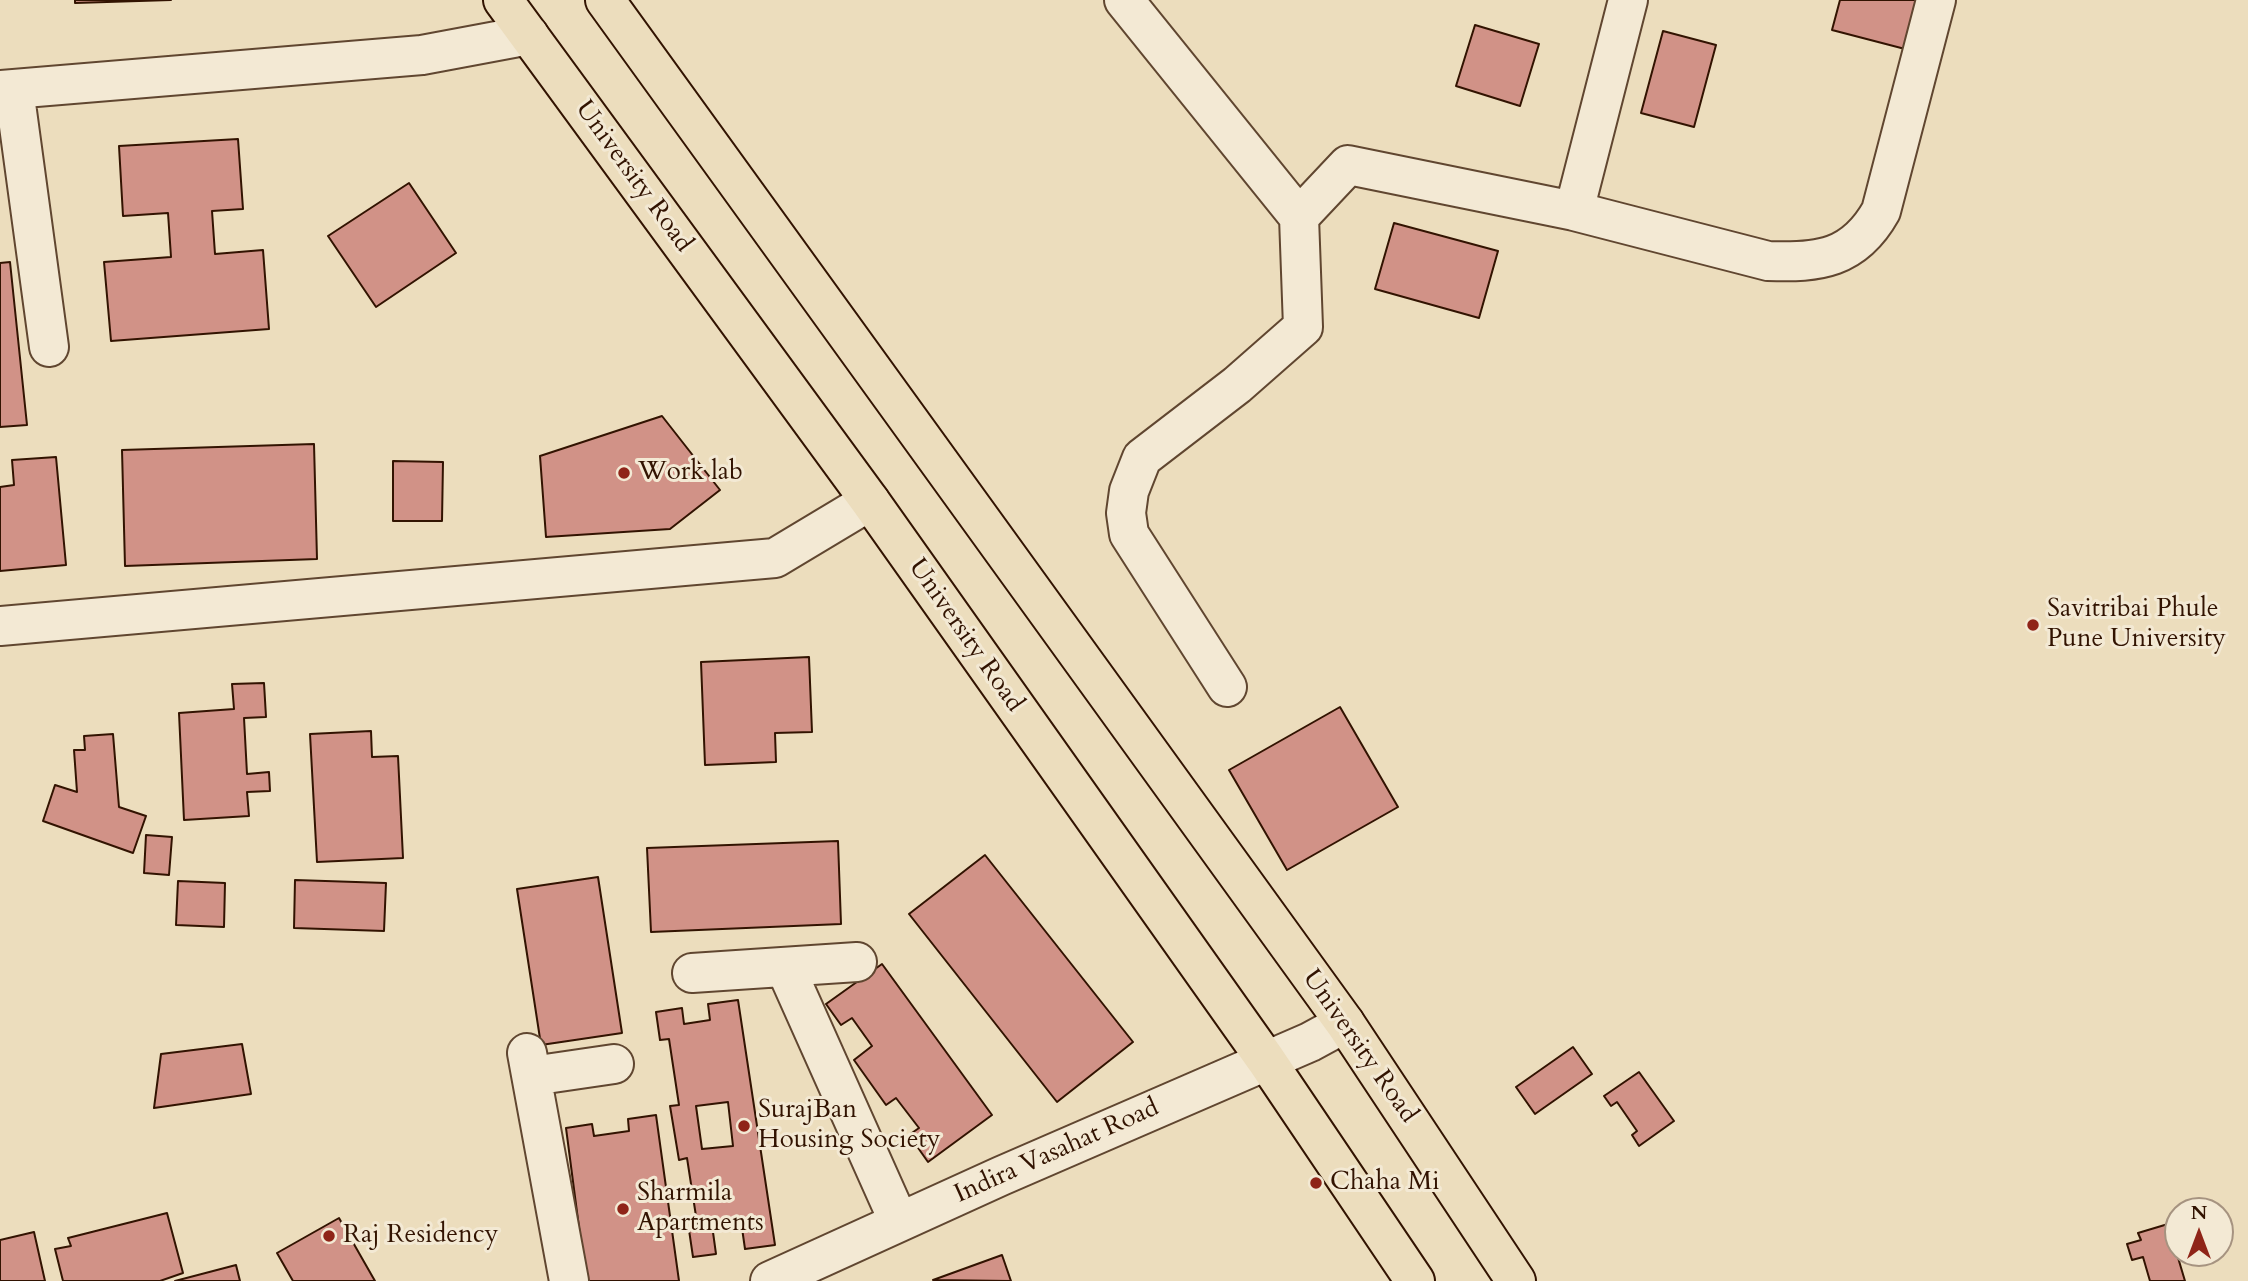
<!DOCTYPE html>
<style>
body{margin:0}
#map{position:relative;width:2248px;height:1281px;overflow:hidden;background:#ecddbd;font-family:Cardo,serif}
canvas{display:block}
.north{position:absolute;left:2164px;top:1197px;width:70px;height:70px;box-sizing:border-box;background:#f3e9d4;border:2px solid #a69380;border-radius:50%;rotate:0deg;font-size:19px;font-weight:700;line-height:28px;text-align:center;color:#321301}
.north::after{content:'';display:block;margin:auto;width:24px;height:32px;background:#8f2418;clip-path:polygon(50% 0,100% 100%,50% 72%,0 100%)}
</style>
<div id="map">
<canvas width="2248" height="1281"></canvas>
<div class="north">N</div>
</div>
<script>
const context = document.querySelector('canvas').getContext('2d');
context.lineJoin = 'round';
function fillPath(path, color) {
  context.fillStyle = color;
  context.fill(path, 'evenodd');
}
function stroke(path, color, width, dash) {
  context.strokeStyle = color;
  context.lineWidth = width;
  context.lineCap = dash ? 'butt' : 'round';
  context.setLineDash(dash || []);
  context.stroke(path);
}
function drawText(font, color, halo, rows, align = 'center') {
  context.font = font + ' Cardo,serif';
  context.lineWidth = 6;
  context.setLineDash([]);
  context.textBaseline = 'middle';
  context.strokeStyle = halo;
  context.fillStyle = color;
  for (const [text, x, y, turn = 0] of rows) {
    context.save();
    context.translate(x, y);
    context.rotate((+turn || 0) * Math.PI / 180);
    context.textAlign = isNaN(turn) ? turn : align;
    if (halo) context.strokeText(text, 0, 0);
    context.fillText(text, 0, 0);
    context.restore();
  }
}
const building = new Path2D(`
 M75,0H171L75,3Z
 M1840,0H1918L1905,49L1832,30Z
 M1475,25L1539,44L1520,106L1456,86Z
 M1663,31L1716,45L1694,127L1641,113Z
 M238,139L243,209L212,211L215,254L263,250L269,329L111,341L104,262L171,257L168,213L123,216L119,146Z
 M409,183L456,253L376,307L328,236Z
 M1394,223L1498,251L1479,318L1375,289Z
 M10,262L27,425L0,427V263Z
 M662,416L720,490L670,529L546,537L540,456Z
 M314,444L317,559L125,566L122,450Z
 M56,457L66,565L0,571V487L14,485L12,460Z
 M393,461L443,462L442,521H393Z
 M809,657L812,732L775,733L776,762L705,765L701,662Z
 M264,683L266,717L244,718L247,774L269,772L270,791L247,792L249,816L184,820L179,713L234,709L232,684Z
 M1340,707L1398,807L1287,870L1229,770Z
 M371,731L372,757L398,756L403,858L317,862L310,734Z
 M113,734L119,807L146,816L133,853L43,821L55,785L77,792L74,750H85L84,736Z
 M146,835L172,837L169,875L144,873Z
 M838,841L841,924L651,932L647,848Z
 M985,855L1133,1042L1057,1102L909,914Z
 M598,877L622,1033L541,1045L517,889Z
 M295,880L386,883L384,931L294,928Z
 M178,881L225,883L224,927L176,925Z
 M882,964L992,1115L928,1162L909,1135L919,1128L896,1098L886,1105L854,1060L872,1046L852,1018L841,1025L826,1004Z
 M738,1000L775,1245L745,1249L741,1221L712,1225L716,1254L693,1257L689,1230L698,1229L687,1158L679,1160L670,1106L679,1105L669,1039L660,1040L656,1012L682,1008L684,1024L710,1020L708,1004ZM728,1102L733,1146L702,1149L696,1106Z
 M242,1044L251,1094L154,1108L161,1054Z
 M1573,1047L1592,1074L1535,1114L1516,1087Z
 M1639,1072L1674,1121L1639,1146L1632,1135L1637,1131L1617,1102L1611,1106L1604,1096Z
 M656,1115L679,1281H586L566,1128L592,1124L594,1136L629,1131L628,1119Z
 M167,1213L183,1273L160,1281H63L55,1249L71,1246L68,1238Z
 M339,1218L375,1281H293L277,1253Z
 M2168,1224L2185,1281H2150L2143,1257L2132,1260L2127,1244L2141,1240L2138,1233Z
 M34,1232L45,1281H0V1240Z
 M1002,1255L1011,1281L933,1280Z
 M236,1265L240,1281H175Z`);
fillPath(building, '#d19287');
stroke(building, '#321301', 2);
const minor = new Path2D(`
 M1124,0L1299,217L1303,327L1237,385L1142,458L1129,491L1126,513L1129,534L1227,687
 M14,89L49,347
 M0,90L422,55L529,35
 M1574,211L1628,0
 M1299,217L1348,165L1574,211L1768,261C1819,263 1854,259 1881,211L1936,0
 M0,626L775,558L870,501
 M785,967L899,1222
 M692,973L857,962
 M527,1053L569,1281
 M532,1076L614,1064
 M770,1281L1001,1176L1310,1042L1345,1023`);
const major = new Path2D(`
 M503,0L870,501L1266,1060L1415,1281
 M605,0L1345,1023L1516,1281`);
stroke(minor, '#604630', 42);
stroke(major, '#321301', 42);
stroke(minor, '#f3e9d4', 38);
stroke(major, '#ecddbd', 38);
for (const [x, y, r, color] of [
 [624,473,7,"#8f2418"],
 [2033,625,7,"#8f2418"],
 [744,1126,7,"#8f2418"],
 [1316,1183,7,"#8f2418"],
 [623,1209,7,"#8f2418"],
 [329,1236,7,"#8f2418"]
]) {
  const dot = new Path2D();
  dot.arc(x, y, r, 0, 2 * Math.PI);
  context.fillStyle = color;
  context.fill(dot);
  stroke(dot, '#f3e9d4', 2.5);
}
drawText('26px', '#321301', '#f3e9d4', [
 ["University Road",633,177,54],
 ["University Road",965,636,55],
 ["University Road",1359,1047,55],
 ["Indira Vasahat Road",1057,1152,-24]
]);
drawText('26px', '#321301', '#f3e9d4', [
 ["Work lab",638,473],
 ["Savitribai Phule",2047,610],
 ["Pune University",2047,640],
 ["SurajBan",758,1111],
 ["Housing Society",758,1141],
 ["Chaha Mi",1330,1183],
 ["Sharmila",637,1194],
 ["Apartments",637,1224],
 ["Raj Residency",343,1236]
], 'left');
</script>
